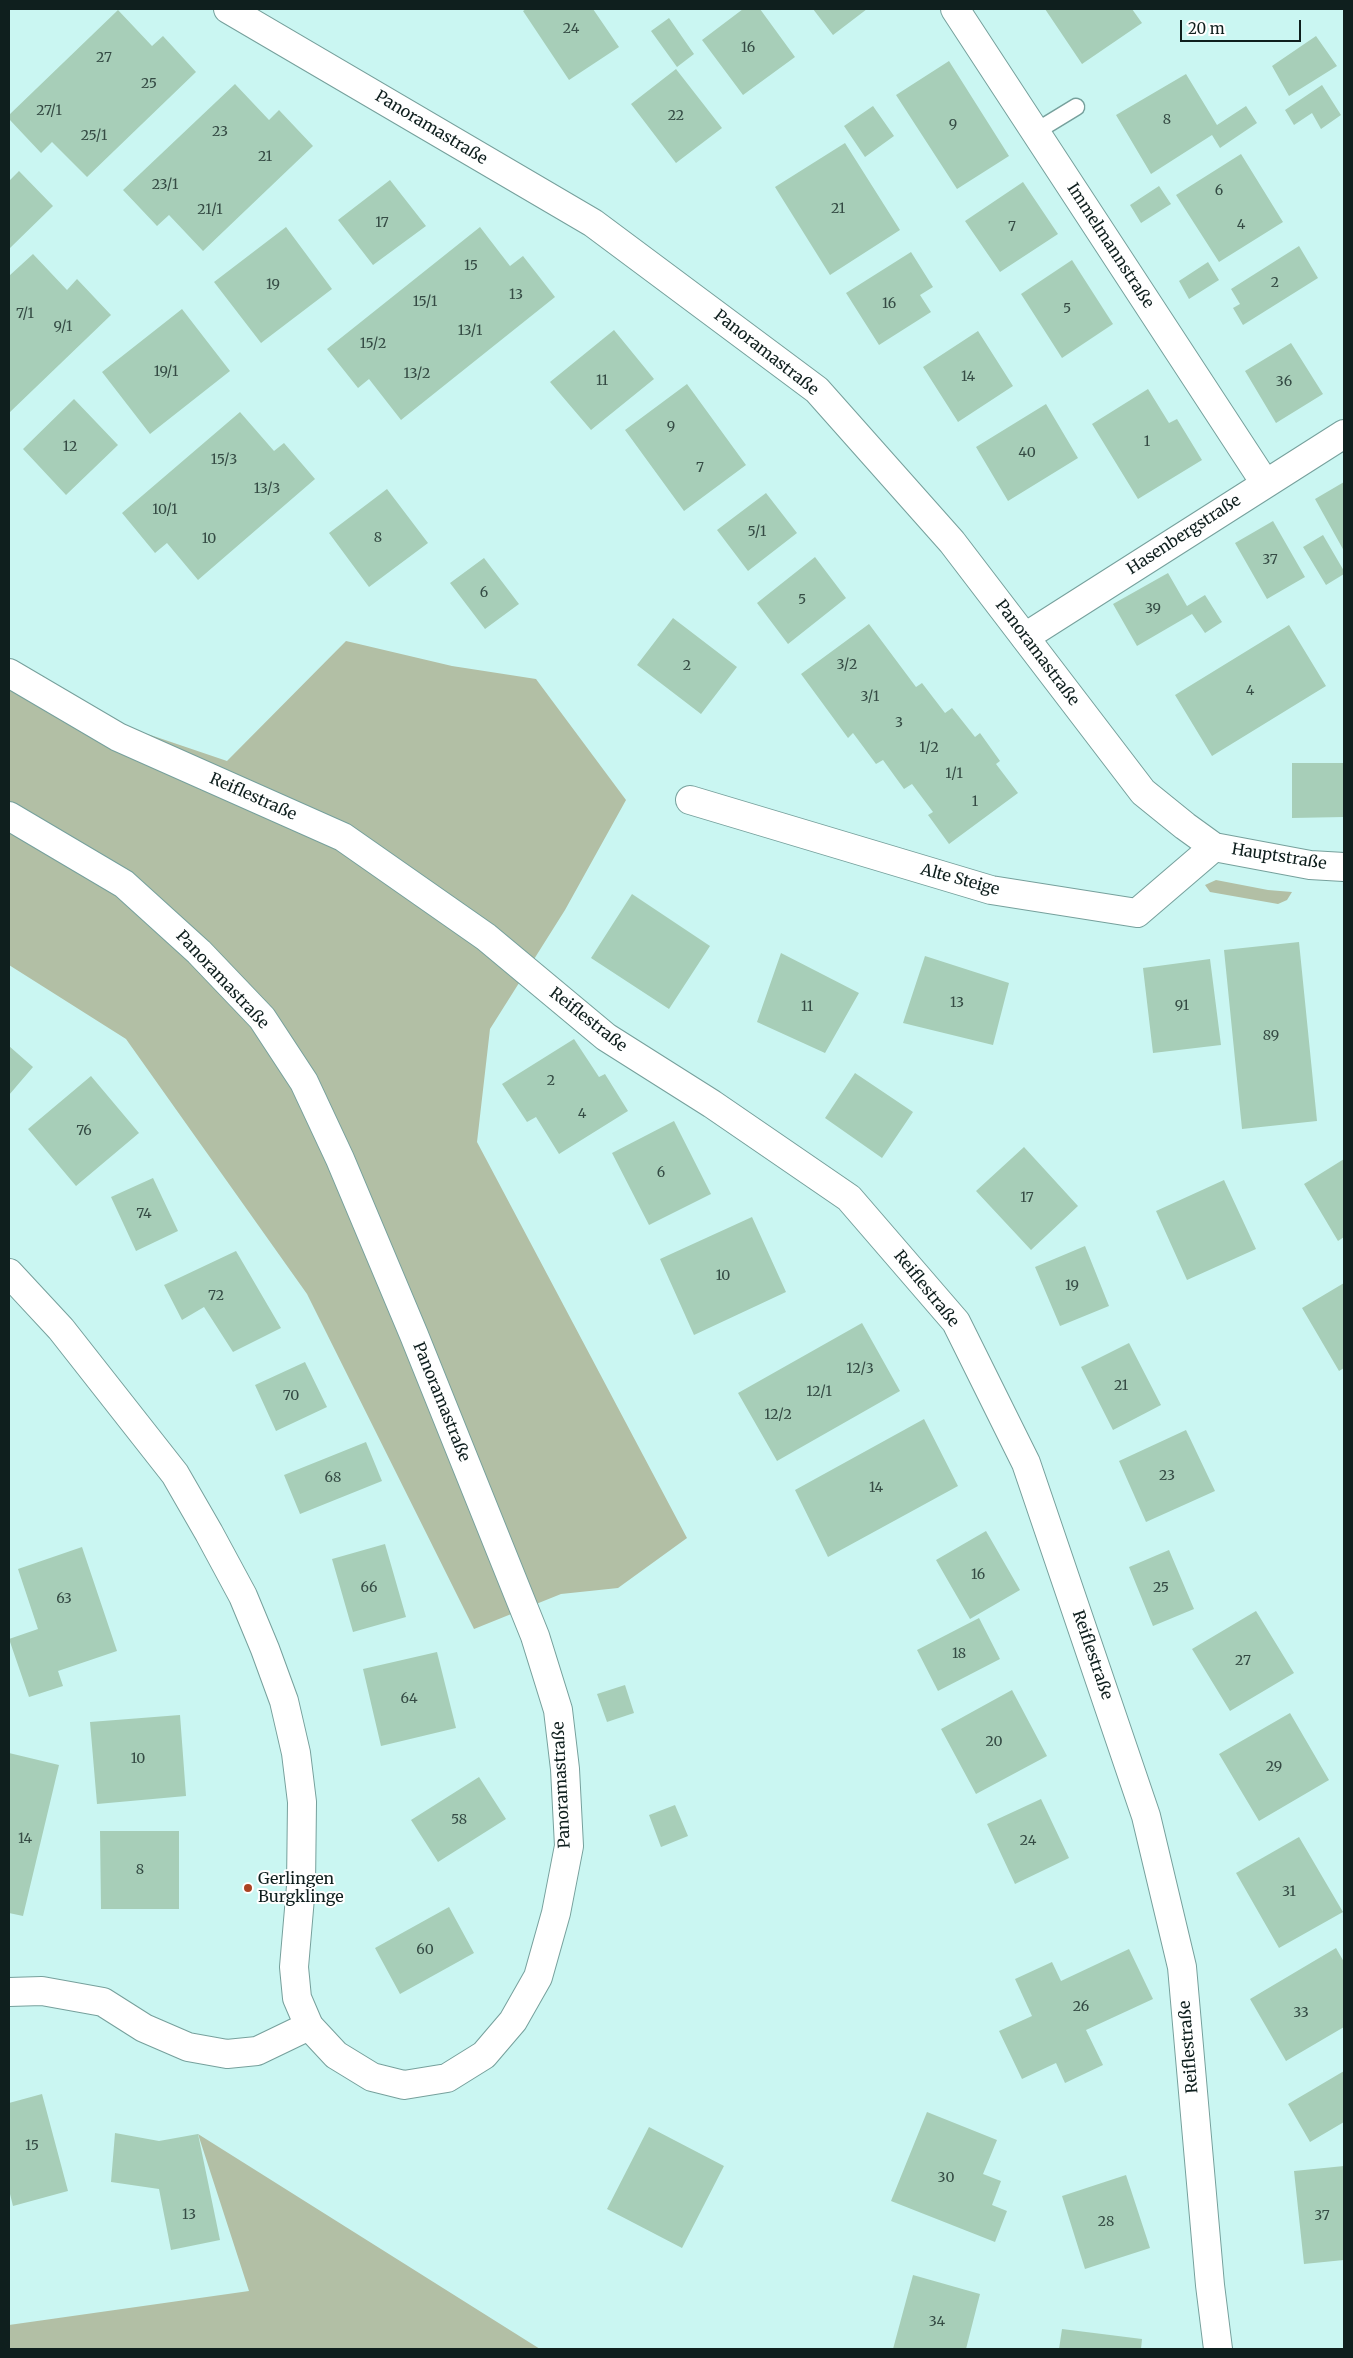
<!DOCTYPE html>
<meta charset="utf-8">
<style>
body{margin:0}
#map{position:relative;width:1353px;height:2358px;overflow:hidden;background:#caf6f2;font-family:Merriweather,serif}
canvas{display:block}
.frame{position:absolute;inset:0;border:10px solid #0f1f1e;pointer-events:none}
.scale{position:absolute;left:1180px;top:20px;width:121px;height:22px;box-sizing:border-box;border:2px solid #0f1f1e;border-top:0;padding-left:6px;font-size:15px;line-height:18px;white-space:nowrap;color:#0f1f1e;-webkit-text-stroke:4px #fff;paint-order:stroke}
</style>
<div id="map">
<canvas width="1353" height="2358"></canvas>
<div class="frame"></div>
<div class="scale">20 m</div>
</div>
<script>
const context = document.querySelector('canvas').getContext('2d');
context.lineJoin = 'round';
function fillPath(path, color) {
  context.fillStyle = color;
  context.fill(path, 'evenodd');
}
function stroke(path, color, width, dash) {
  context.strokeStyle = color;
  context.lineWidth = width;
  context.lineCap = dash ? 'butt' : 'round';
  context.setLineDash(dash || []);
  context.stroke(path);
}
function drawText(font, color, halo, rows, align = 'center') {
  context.font = font + ' Merriweather,serif';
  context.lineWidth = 4;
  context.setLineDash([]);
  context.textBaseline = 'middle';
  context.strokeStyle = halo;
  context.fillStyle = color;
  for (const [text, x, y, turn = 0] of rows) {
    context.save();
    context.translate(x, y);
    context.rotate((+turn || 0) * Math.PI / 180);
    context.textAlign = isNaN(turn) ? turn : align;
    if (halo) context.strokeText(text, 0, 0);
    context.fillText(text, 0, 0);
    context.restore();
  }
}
fillPath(new Path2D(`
 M346,641L452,666L536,679L626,800L565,910L490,1029L477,1142L687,1538L618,1588L561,1594L474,1629L307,1294L126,1039L9,965V687L227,761Z
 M1216,880L1268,890L1292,892L1287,900L1278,904L1210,892L1205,885Z
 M198,2134L540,2349H9V2325L249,2291Z`), '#b2bfa5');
fillPath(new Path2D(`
 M526,9H593L619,47L569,80L523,11Z
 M743,9H760L795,57L743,95L702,40Z
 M813,9H867L833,35Z
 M1045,9H1132L1142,23L1082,64Z
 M118,10L152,46L163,36L196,72L87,177L52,142L41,153L9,119V115Z
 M669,18L694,54L677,67L651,31Z
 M1316,36L1337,66L1289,96L1272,66Z
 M949,61L1009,156L957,189L896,95Z
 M676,69L722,128L676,163L631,104Z
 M1186,74L1217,125L1246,106L1257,123L1220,148L1212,135L1151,174L1116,115Z
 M235,84L269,120L279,110L313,146L203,251L169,215L157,226L123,190Z
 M1322,85L1341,115L1321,129L1312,113L1294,125L1285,110Z
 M873,106L894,136L865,157L844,126Z
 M845,143L900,230L830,275L775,187Z
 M1241,154L1283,222L1219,262L1176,195Z
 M19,171L53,206L9,249V181Z
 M390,180L426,226L373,265L338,220Z
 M1023,182L1058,234L1000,272L965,221Z
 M1159,186L1171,204L1141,223L1130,205Z
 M286,227L332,289L261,343L214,282Z
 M480,227L510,266L523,256L555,297L401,420L369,379L358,388L327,349Z
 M1299,246L1318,278L1243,325L1233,308L1240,304L1231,289Z
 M911,252L933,287L920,295L931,312L879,345L846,293Z
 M33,254L67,290L77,279L111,315L9,413V276Z
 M1072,260L1113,324L1062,358L1021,294Z
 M1208,262L1219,280L1189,299L1179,281Z
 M182,309L230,371L150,434L102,372Z
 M614,330L654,379L591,430L550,382Z
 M978,331L1013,386L958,422L923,367Z
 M1291,343L1323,394L1276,423L1245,371Z
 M687,384L746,465L684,511L625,430Z
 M1148,389L1169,423L1177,419L1202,460L1138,499L1092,424Z
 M74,399L118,445L66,495L23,449Z
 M1046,404L1078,458L1008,501L976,447Z
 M240,412L274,451L284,443L315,479L198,580L167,543L155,553L122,513Z
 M1344,482V551L1315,499Z
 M387,489L428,543L369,587L329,533Z
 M766,493L797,533L748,571L717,530Z
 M1273,521L1305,577L1267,599L1235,543Z
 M1323,535L1344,571V574L1326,585L1303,547Z
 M815,557L846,598L788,644L757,603Z
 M484,558L519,604L485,629L450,583Z
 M1168,573L1187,606L1205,595L1222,622L1205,633L1192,614L1137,646L1113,604Z
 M673,618L737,667L701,714L637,665Z
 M869,624L916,687L922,683L945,713L952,708L975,737L980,733L1000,761L996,764L1018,793L949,844L928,815L933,812L912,784L904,789L883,760L876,764L853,733L848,738L801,674Z
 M1289,625L1326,686L1212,756L1175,695Z
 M1292,763H1344V817L1292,818Z
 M632,894L710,946L669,1009L591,958Z
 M1299,942L1317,1121L1242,1129L1224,950Z
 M781,953L859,993L825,1053L757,1022Z
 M925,956L1009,983L993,1045L903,1023Z
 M1210,959L1221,1045L1153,1053L1143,968Z
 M574,1039L599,1077L605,1074L628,1111L559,1154L536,1117L527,1122L502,1084Z
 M9,1046L33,1067L9,1095Z
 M855,1073L913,1112L882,1158L825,1118Z
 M91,1076L139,1133L76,1186L28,1129Z
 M674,1121L711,1194L649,1225L612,1153Z
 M1024,1147L1078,1206L1031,1250L976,1191Z
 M1344,1159V1237L1338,1241L1304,1184Z
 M153,1178L178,1231L136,1251L111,1197Z
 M1224,1180L1256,1249L1187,1280L1156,1211Z
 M752,1217L786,1292L694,1335L660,1259Z
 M1085,1246L1109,1306L1060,1326L1035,1267Z
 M236,1251L281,1328L233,1352L204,1307L182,1320L164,1285Z
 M1344,1283V1368L1339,1371L1302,1308Z
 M862,1323L900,1391L777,1461L738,1393Z
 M1129,1343L1161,1405L1113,1430L1081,1367Z
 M305,1362L327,1407L276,1431L255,1385Z
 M924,1419L958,1486L828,1557L795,1490Z
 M1186,1430L1215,1491L1146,1522L1119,1461Z
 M366,1442L382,1481L300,1514L284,1475Z
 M986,1531L1020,1590L970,1619L936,1560Z
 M385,1544L406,1617L353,1632L332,1559Z
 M82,1547L117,1651L58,1671L63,1686L29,1697L9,1639L38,1629L18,1569Z
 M1169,1550L1194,1609L1153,1626L1129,1567Z
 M1256,1611L1294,1673L1230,1711L1192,1649Z
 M979,1618L1000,1659L938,1691L917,1650Z
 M437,1652L456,1728L381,1746L363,1669Z
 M625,1685L634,1713L607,1722L597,1694Z
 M1012,1690L1047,1756L976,1794L941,1729Z
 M1290,1713L1329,1780L1259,1821L1219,1754Z
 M180,1715L186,1796L97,1804L90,1722Z
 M9,1753L59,1765L23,1916L9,1913Z
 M479,1777L506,1819L438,1862L411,1820Z
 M1041,1799L1069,1858L1015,1884L987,1824Z
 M675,1805L688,1836L661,1847L649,1815Z
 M100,1831H179V1909H101Z
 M1299,1837L1343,1912L1279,1948L1236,1873Z
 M449,1907L474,1953L400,1994L375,1948Z
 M1336,1948L1344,1962V2027L1286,2061L1250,1999Z
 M1129,1949L1153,1999L1086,2030L1103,2065L1065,2083L1056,2063L1022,2079L999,2031L1032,2016L1015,1979L1052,1962L1061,1981Z
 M1344,2071V2122L1310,2142L1288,2104Z
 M42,2094L68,2191L13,2206L9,2190V2103Z
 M927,2112L997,2140L983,2174L1001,2181L992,2205L1007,2211L995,2242L891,2201Z
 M649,2127L724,2166L682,2248L607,2209Z
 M115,2133L159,2141L198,2134L220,2240L171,2250L159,2189L111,2182Z
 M1344,2166V2260L1304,2264L1294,2171Z
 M1126,2175L1150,2248L1085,2269L1062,2196Z
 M913,2275L980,2294L966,2349H893Z
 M1062,2329L1142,2339L1141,2349H1059Z`), '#a7ceb8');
const service = new Path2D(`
 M1035,132L1076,107`);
const minor = new Path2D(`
 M955,9L1265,483
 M1025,637L1344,434
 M9,673L118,737L343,837L486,937L606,1037L712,1104L849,1198L956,1322L1026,1463L1146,1816L1182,1967L1210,2285L1218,2349
 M690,800L991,890L1137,913L1214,847
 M9,1992L42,1991L103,2002L144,2028L188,2047L227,2054L257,2051L309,2026`);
const secondary = new Path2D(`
 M228,9L593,223L817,390L952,542L1143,792L1185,826L1214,847L1310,865L1344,867
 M9,816L124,884L199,952L262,1018L304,1082L340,1159L414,1335L535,1636L558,1710L565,1769L569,1846L556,1913L538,1977L513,2021L484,2055L447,2078L404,2085L372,2077L336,2055L309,2026L297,1998L294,1967L301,1886L302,1802L296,1753L284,1701L265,1649L243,1596L209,1533L175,1474L61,1329L9,1273`);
stroke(service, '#76a09c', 19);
stroke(minor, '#76a09c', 30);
stroke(secondary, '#76a09c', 30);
stroke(service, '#fff', 16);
stroke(minor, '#fff', 28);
stroke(secondary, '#fff', 28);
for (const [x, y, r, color] of [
 [248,1888,5,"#ab4323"]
]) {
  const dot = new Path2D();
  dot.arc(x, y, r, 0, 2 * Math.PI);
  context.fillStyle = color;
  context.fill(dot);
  stroke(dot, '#fff', 2);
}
drawText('14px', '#354b44', null, [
 ["24",571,29],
 ["16",748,48],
 ["27",104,58],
 ["25",149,84],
 ["27/1",49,111],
 ["22",676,116],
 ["8",1167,120],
 ["9",953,125],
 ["23",220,132],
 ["25/1",94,136],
 ["21",265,157],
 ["23/1",165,185],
 ["6",1219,191],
 ["21",838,209],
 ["21/1",210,210],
 ["17",382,223],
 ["4",1241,225],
 ["7",1012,227],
 ["15",471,266],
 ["2",1275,283],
 ["19",273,285],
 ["13",516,295],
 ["15/1",425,302],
 ["16",889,304],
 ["5",1067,309],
 ["7/1",25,314],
 ["9/1",63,327],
 ["13/1",470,331],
 ["15/2",373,344],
 ["19/1",166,372],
 ["13/2",417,374],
 ["14",968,377],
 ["11",602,381],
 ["36",1284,382],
 ["9",671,427],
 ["1",1147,442],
 ["12",70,447],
 ["40",1027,453],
 ["15/3",224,460],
 ["7",700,468],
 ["13/3",267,489],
 ["10/1",165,510],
 ["5/1",757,532],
 ["8",378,538],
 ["10",209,539],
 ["37",1270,560],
 ["6",484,593],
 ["5",802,600],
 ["39",1153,609],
 ["3/2",847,665],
 ["2",687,666],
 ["4",1250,691],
 ["3/1",870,697],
 ["3",899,723],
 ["1/2",929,748],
 ["1/1",954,774],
 ["1",975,802],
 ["13",957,1003],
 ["91",1182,1006],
 ["11",807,1007],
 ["89",1271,1036],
 ["2",551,1081],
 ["4",582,1114],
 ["76",84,1131],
 ["6",661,1173],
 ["17",1027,1198],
 ["74",144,1214],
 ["10",723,1276],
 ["19",1072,1286],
 ["72",216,1296],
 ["12/3",860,1369],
 ["21",1121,1386],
 ["12/1",819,1392],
 ["70",291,1396],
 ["12/2",778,1415],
 ["23",1167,1476],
 ["68",333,1478],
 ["14",876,1488],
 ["16",978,1575],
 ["66",369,1588],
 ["25",1161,1588],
 ["63",64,1599],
 ["18",959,1654],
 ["27",1243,1661],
 ["64",409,1699],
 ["20",994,1742],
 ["10",138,1759],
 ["29",1274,1767],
 ["58",459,1820],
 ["14",25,1839],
 ["24",1028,1841],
 ["8",140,1870],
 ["31",1289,1892],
 ["60",425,1950],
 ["26",1081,2007],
 ["33",1301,2013],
 ["15",32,2146],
 ["30",946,2178],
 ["13",189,2215],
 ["37",1322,2216],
 ["28",1106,2222],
 ["34",937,2322]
]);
drawText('16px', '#0f1f1e', '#fff', [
 ["Panoramastraße",431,128,31],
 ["Immelmannstraße",1110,246,57],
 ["Panoramastraße",766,353,38],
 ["Hasenbergstraße",1184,535,-33],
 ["Panoramastraße",1037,653,53],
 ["Reiflestraße",253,797,24],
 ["Hauptstraße",1279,857,9],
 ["Alte Steige",960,880,15],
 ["Panoramastraße",222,980,47],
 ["Reiflestraße",588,1020,38],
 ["Reiflestraße",926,1289,51],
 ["Panoramastraße",441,1402,68],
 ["Reiflestraße",1092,1655,71],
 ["Panoramastraße",562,1785,-93],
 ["Reiflestraße",1189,2047,-95]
]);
drawText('16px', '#0f1f1e', '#fff', [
 ["Gerlingen",258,1879],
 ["Burgklinge",258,1897]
], 'left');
</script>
